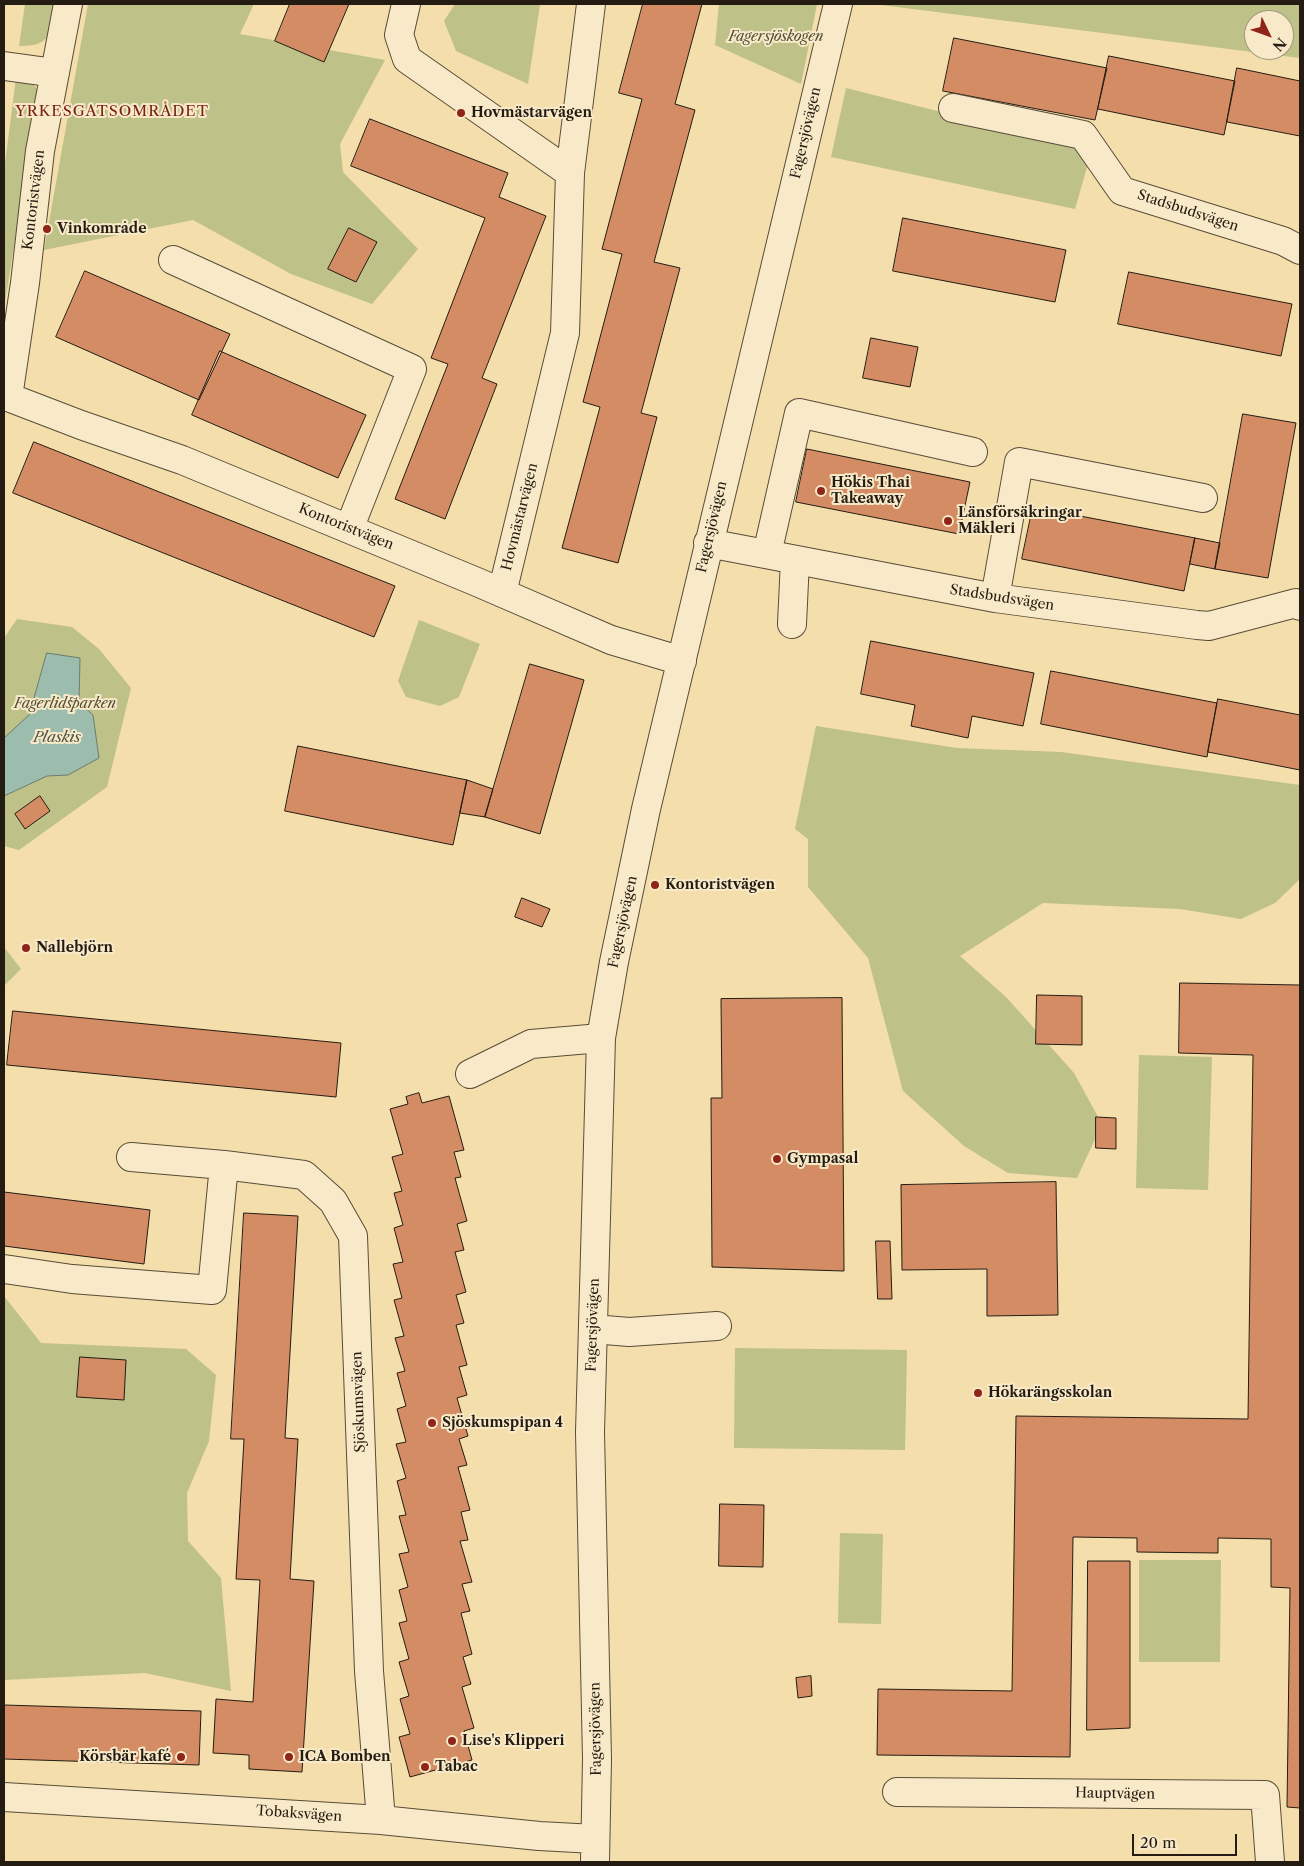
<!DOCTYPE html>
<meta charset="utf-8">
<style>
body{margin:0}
#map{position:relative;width:1304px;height:1866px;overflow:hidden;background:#f4deac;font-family:"Libre Caslon Text",serif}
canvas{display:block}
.frame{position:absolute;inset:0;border:5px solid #241c12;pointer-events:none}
.north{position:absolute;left:1244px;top:10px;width:50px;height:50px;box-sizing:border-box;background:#f8eac9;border:1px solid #a39880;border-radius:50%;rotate:132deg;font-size:14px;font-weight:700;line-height:20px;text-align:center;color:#241c12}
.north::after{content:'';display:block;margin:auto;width:18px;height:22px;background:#8f2418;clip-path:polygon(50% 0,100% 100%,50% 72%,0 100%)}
.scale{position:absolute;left:1132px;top:1834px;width:105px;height:22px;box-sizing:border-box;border:2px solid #241c12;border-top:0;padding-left:6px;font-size:15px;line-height:18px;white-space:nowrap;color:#241c12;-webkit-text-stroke:4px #f8eac9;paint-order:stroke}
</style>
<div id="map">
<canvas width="1304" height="1866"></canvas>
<div class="frame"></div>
<div class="north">N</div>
<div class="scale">20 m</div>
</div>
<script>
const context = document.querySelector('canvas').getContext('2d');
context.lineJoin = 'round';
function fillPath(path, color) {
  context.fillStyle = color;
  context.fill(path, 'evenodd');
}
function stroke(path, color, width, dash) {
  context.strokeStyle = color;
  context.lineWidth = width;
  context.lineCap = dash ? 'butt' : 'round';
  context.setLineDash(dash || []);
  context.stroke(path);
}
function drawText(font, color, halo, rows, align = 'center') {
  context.font = font + ' "Libre Caslon Text",serif';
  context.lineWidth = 4;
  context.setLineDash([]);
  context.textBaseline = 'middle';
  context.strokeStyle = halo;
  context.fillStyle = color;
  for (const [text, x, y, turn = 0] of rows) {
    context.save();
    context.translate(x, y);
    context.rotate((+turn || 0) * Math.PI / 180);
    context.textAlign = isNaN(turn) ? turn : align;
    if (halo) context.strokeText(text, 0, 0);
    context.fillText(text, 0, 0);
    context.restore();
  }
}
fillPath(new Path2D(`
 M25,4H57C53,31 51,47 19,46Z
 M88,4H254L240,34L385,60L340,144L343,172L418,249L372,304L291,274L193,220L44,250Z
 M455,4L540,5L528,84L456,51L444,21Z
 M719,4H817L801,84L715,45Z
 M873,4H1300V58ZM1254,20H1284V50H1254Z
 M16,78L29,80L39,91L4,308V171Z
 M846,88L1092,150L1075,209L831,157Z
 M17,619L72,627L99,649L131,688L107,787L19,850L4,846V638Z
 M419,620L480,644L459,697L440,706L406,697L398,681Z
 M816,726L957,748L1061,752L1300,785V879L1275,903L1241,919L1180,909L1043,903L960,956L1007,998L1074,1073L1102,1124L1077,1178L1008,1173L964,1146L903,1091L868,958L808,887V839L795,829Z
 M4,947L21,969L4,986Z
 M1139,1055L1212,1057L1208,1190L1136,1188Z
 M4,1296L41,1343L186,1349L216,1375L209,1441L187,1493L188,1541L221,1578L231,1691L145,1673L4,1680Z
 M735,1348L907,1350L905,1450L734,1448Z
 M840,1533L883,1534L881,1624L838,1623Z
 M1139,1560H1221L1220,1662H1139Z`), '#bec188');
const water = new Path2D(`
 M47,653L80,658L79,702L93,715L99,758L68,775L47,776L4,796V738L29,715Z`);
fillPath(water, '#9cbcad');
stroke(water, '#6c7c6f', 1);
const building = new Path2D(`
 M290,4H349L324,62L275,41Z
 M643,4H702L675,104L695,110L654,262L680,268L641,413L657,417L618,563L562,548L600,407L583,402L622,254L602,249L642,99L619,93Z
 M954,38L1107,68L1095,120L943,91Z
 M1109,56L1235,81L1224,135L1098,109Z
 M1237,68L1300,81V136L1227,122Z
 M370,119L508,173L499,197L546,216L482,378L497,384L445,519L395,499L448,364L431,358L485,218L351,166Z
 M903,218L1066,250L1055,302L893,271Z
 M349,228L377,242L356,282L328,269Z
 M85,271L230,334L199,400L56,337Z
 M1129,272L1292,304L1281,356L1118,324Z
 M871,338L918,347L910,387L863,378Z
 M220,351L366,415L338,478L192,415Z
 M1243,414L1296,423L1268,578L1215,569Z
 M34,442L395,586L374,637L13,493Z
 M807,449L970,482L959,534L796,502Z
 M1033,507L1195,538L1184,591L1022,559Z
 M1195,538L1220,543L1215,569L1190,564Z
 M871,641L1034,673L1023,726L972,716L968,738L911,726L915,705L861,694Z
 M530,664L584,680L540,834L485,817Z
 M1051,671L1217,703L1207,757L1041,724Z
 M1218,699L1300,715V770L1208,752Z
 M298,746L467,780L453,845L285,811Z
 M467,780L493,789L485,817L460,813Z
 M40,796L50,811L25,829L15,814Z
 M522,898L550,909L542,927L515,917Z
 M1180,983L1300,985V1808L1287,1807L1290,1588L1271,1587V1539L1218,1538V1553L1137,1552V1538L1073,1537L1070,1757L877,1755L878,1689L1012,1691L1016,1416L1248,1419L1253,1055L1179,1053Z
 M1037,995L1082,996V1045L1036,1044Z
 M842,998L844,1271L712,1267L711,1098H722L721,999Z
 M13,1011L341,1043L336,1097L7,1065Z
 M419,1093L422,1103L449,1096L464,1150L454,1152L461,1177L455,1178L467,1221L457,1224L464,1250L455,1252L466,1292L456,1295L464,1323L456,1325L467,1365L459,1367L467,1395L457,1398L468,1436L459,1439L467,1465L458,1467L470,1510L461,1512L468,1540L460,1541L472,1582L462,1584L470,1611L461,1613L472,1654L463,1657L471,1684L462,1687L474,1728L464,1731L472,1760L410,1777L399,1737L410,1734L400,1699L409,1696L399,1662L409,1659L399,1623L407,1621L399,1590L408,1587L399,1554L409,1552L399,1516L406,1515L397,1481L406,1478L396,1444L406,1442L397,1409L406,1406L397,1373L405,1371L395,1338L404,1336L394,1300L402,1298L393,1264L403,1262L394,1228L403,1225L394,1193L402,1191L392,1157L403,1154L390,1109L408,1104L406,1097Z
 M1096,1117L1116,1118V1149L1096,1148Z
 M1056,1182L1058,1315L987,1316V1269L902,1270L901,1185Z
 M4,1192L150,1210L144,1264L4,1246Z
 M244,1213L298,1216L285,1438L298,1439L290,1579L314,1581L302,1772L249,1769V1755L213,1753L216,1699L253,1702L260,1580L236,1579L244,1439H231Z
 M876,1241H890L892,1299H878Z
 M80,1357L126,1360L124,1400L77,1397Z
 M720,1504L764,1505L763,1567L719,1566Z
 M1088,1561H1130V1728L1087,1730Z
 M811,1676L812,1696L798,1698L796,1678Z
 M4,1705L201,1711L199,1765L4,1759Z`);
fillPath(building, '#d48c64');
stroke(building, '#241c12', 1);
const minor = new Path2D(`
 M406,4L399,35L407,59L570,173
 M4,66L55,73
 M953,108L1083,135L1122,191L1283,241L1300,250
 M173,260L412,369L349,529
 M4,397H8L25,283L40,151L68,4
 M8,397L81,425L182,460L477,582L611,640L682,661
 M708,543L995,598L1197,625L1209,626L1296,603L1300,606
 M767,554L799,413L973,452
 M502,593L565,333L570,173L591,4
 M995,598L1019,462L1203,498
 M792,624L795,560
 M470,1074L531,1044L601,1038
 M131,1157L224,1165L304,1175L333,1201L353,1236L369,1671L381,1820
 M4,1269L72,1279L212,1290L224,1165
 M593,1329L629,1332L717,1326
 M897,1792L1265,1795L1270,1862
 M4,1797L381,1820L539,1836L595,1839
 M595,1862L597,1759L590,1432L601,1038L614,962L646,809L838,4`);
stroke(minor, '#584c38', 30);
stroke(minor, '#f8eac9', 28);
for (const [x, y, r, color] of [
 [461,113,5,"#8f2418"],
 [47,229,5,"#8f2418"],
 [821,491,5,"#8f2418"],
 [948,521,5,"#8f2418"],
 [655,885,5,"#8f2418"],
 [26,948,5,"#8f2418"],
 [777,1159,5,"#8f2418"],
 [978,1393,5,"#8f2418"],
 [432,1423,5,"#8f2418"],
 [452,1741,5,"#8f2418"],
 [181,1757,5,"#8f2418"],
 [289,1757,5,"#8f2418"],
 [425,1767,5,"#8f2418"]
]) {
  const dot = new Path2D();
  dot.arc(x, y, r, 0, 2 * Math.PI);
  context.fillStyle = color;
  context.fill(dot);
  stroke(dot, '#f8eac9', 2);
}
drawText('italic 14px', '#524e35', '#f8eac9', [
 ["Fagersjöskogen",776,37],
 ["Fagerlidsparken",65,704]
]);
drawText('bold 14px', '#241c12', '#f8eac9', [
 ["Hovmästarvägen",471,113],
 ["Vinkområde",57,229],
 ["Hökis Thai",831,483],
 ["Takeaway",831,499],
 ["Länsförsäkringar",958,513],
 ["Mäkleri",958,529],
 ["Kontoristvägen",665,885],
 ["Nallebjörn",36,948],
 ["Gympasal",787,1159],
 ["Hökarängsskolan",988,1393],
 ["Sjöskumspipan 4",442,1423],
 ["Lise's Klipperi",462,1741],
 ["Körsbär kafé",171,1757,"right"],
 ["ICA Bomben",299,1757],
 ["Tabac",435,1767]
], 'left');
drawText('14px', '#241c12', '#f8eac9', [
 ["Fagersjövägen",806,133,-77],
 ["Kontoristvägen",34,200,-83],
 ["Stadsbudsvägen",1188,211,18],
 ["Hovmästarvägen",520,517,-76],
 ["Kontoristvägen",346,527,22],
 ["Fagersjövägen",712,527,-77],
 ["Stadsbudsvägen",1002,598,9],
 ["Fagersjövägen",623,922,-78],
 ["Fagersjövägen",593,1325,-88],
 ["Sjöskumsvägen",359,1402,-92],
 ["Fagersjövägen",596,1729,-91],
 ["Hauptvägen",1115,1794,1],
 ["Tobaksvägen",299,1814,4]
]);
context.letterSpacing = '1px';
drawText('15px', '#7a1f14', '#f8eac9', [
 ["YRKESGATSOMRÅDET",112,112]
]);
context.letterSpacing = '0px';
drawText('italic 15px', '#4e5448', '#f8eac9', [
 ["Plaskis",57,738]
]);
</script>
